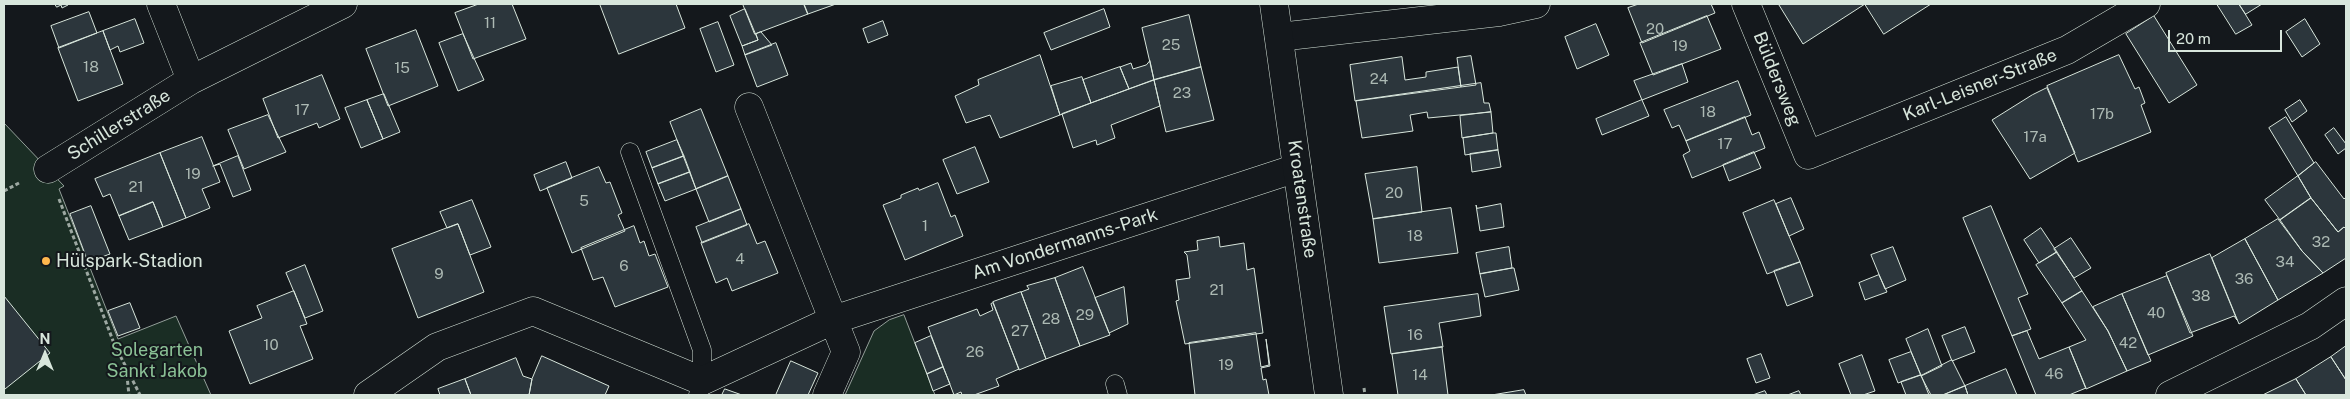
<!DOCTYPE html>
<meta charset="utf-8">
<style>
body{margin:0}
#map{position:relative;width:2350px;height:399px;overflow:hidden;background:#14181c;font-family:"Public Sans",sans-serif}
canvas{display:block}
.frame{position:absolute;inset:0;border:5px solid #d8e6dc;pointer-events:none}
.north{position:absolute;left:20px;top:329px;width:50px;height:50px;-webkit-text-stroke:4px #14181c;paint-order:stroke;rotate:0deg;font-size:14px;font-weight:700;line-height:20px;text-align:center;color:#d8e6dc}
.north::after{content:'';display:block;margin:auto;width:18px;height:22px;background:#d8e6dc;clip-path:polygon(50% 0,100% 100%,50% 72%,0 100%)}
.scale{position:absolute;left:2168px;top:30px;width:114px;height:22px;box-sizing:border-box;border:2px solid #d8e6dc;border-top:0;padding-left:6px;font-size:15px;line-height:18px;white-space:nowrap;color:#d8e6dc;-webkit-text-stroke:4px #14181c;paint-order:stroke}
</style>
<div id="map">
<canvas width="2350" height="399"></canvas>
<div class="frame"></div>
<div class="north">N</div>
<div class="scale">20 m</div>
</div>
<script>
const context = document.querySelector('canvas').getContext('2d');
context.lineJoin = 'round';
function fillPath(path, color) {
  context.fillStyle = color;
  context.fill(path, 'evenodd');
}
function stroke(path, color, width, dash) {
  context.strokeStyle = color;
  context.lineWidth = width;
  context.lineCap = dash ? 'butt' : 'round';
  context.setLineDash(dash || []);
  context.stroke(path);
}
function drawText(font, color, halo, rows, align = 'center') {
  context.font = font + ' "Public Sans",sans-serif';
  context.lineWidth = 4;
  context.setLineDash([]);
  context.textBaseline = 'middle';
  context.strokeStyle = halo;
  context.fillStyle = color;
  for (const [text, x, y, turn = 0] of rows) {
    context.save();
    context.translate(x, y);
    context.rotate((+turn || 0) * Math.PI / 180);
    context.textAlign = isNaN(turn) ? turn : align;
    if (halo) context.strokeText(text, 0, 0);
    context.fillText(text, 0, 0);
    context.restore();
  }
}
const green = new Path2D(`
 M4,123L64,186L59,189L118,339L176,316L211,395H4Z
 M904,315L935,395H845L874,331L889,320Z`);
fillPath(green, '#1a2d24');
stroke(green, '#939e99', 1);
const building = new Path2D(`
 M55,4H67L68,5L62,8L61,5L57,7Z
 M479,4H512L526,39L473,59L455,13Z
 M600,4H676L685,28L619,54Z
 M743,4H804L808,14L755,34Z
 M804,4H836L808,14Z
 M1639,4H1711L1715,13L1642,43L1628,8Z
 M1781,4H1865L1803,44L1779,5Z
 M1865,4H1931L1884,34Z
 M2217,4H2239L2252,25L2236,34Z
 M2239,4H2262L2246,14Z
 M745,9L758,40L742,46L730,16Z
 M1104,9L1110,27L1051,50L1044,33Z
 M89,12L97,33L59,48L51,26Z
 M1189,15L1201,67L1154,80L1142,28Z
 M1707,16L1721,49L1653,75L1640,43Z
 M2154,16L2197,85L2169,103L2126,34Z
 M135,19L144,43L120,52L118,46L110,50L103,31Z
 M2305,19L2320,44L2302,57L2286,32Z
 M883,21L888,35L868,43L863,29Z
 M718,22L734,65L716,72L700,29Z
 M1596,24L1609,55L1577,69L1565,37Z
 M416,30L438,86L388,106L366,49Z
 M103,31L123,84L78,101L58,48Z
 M761,32L772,45L745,55L742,46L758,40L756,34Z
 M463,34L484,80L458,91L439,43Z
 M776,43L788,75L757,87L745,55Z
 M1040,55L1060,115L1000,138L990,115L966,123L955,96L979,85L978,80Z
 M2119,55L2135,89L2139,87L2145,103L2141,105L2151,132L2078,162L2047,86Z
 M1471,56L1476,85L1461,87L1457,58Z
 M1402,57L1405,80L1426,77V72L1458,67L1461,87L1355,101L1350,65Z
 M1150,61L1154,80L1129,89L1120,67L1131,63L1133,69L1146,65Z
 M1682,64L1688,82L1642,100L1634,81Z
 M1120,67L1129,89L1091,103L1083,80Z
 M1201,67L1214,120L1166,132L1154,80Z
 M322,75L340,119L319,128L317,123L278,138L263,99Z
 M1082,77L1091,103L1060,115L1051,86Z
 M1154,80L1160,106L1111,125L1115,138L1097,145L1096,140L1073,148L1062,114Z
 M1738,81L1751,115L1686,141L1679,125L1672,128L1664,110Z
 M1481,83L1484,103H1489L1491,112L1428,118L1427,112L1410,115L1413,131L1362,138L1356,101Z
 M2047,88L2075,153L2030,179L1992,120L2032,95Z
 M384,94L400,132L383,139L367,100Z
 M367,100L383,139L361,148L345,108Z
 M1642,100L1649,116L1602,135L1596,119Z
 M2300,100L2307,111L2292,122L2285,110Z
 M701,109L728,176L696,189L670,122Z
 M1491,112L1493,133L1462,138L1460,116Z
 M268,115L286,152L244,169L228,130Z
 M1745,117L1752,135L1759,132L1765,148L1692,178L1683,155L1690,151L1686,141Z
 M2286,117L2314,163L2298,176L2269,128Z
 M2334,128L2346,144V148L2338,154L2325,135Z
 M1493,133H1496L1498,150L1465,155L1463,138Z
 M202,137L220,182L202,189L210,208L186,218L160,153Z
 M677,140L684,156L652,168L646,152Z
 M975,147L989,182L957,194L943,160Z
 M1498,150L1501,167L1472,172L1470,154Z
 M1754,152L1761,168L1729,181L1723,165Z
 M160,153L186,218L163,227L153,202L119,216L110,194L103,197L95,179Z
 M238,156L251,190L233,197L220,164L213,166Z
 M684,156L690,172L658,184L652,168Z
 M566,162L572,178L540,191L534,175Z
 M2316,162L2344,199L2346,197V229L2344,227L2338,232L2311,198L2298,176Z
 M599,167L606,183L610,182L622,213L618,215L625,231L572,253L547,188Z
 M1417,167L1422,212L1373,219L1365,174Z
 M690,172L696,189L665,201L658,184Z
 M728,176L741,209L709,222L696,189Z
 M2298,176L2311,198L2280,220L2265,200Z
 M938,183L951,217L955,215L963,236L905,260L883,205L901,198V195L918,188L919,190Z
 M1791,198L1804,229L1789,236L1776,204Z
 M2311,198L2338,232L2344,227L2346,229V258L2323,273L2302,251L2280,220Z
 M472,200L491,247L470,255L458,224L447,228L440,212Z
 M1774,200L1800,262L1767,274L1743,213Z
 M153,202L163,227L129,240L119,216Z
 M1501,204L1504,227L1480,231L1476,205L1477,208Z
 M91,206L110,254L88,262L70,214Z
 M1991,206L2028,294L2018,298L2031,329L2012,336L1963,218Z
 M1451,208L1458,253L1379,263L1373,219Z
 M741,209L747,225L702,243L696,227Z
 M2278,219L2302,251L2323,273L2278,300L2245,239Z
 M458,224L484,292L418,318L392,249Z
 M749,224L757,244L765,241L778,273L732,291L727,278L716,283L701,243Z
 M634,226L640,243L644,241L649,256L655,254L668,287L615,307L603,277L593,280L581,248Z
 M2041,228L2057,252L2039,263L2024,240Z
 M1219,237L1220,247L1244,243L1247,270L1254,268L1263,333L1185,344L1176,301L1179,300L1176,280L1190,278L1187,255L1184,252L1198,250L1197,241Z
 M2071,238L2091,268L2074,278L2054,249Z
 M2245,239L2278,300L2239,324L2212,258Z
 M1509,247L1512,268L1480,274L1476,253Z
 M1893,247L1906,280L1885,289L1871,255Z
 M2057,252L2082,291L2062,303L2036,265Z
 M2210,254L2237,320L2234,316L2190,333L2166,273Z
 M1800,262L1813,296L1787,306L1774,271Z
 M305,265L323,311L305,318L286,273Z
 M1083,267L1110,335L1080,346L1055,278Z
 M1512,268H1514L1519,290L1485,297L1480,274Z
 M1879,275L1887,292L1865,300L1859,283Z
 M2167,276L2193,336L2148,355L2122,294Z
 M1055,278L1080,346L1046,359L1021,292L1029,289L1027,286Z
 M1124,287L1128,324L1109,333L1095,298Z
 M294,291L307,324L300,326L313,359L250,384L229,331L262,318L257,306Z
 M2082,291L2108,331L2127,371L2086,389L2069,347L2086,340L2062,303Z
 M1021,292L1046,359L1019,370L993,302Z
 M1478,294L1481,316L1439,323L1443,347L1391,354L1384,307Z
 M2122,294L2151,361L2127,371L2108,331L2093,307Z
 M4,296L50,353L5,389L4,386Z
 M130,303L140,328L118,336L108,311Z
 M993,303L1019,369L996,379L999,386L974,395H962L961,392L954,395L928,327L977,309L980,316L993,310L991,304Z
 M1965,327L1975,352L1952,361L1942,336Z
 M1928,329L1942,366L1921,376L1906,339Z
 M2027,331L2039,359L2069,347L2086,388L2069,395H2036L2012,336Z
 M1256,333L1261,367L1269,365L1266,339L1270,366L1261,368L1263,380L1266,379L1269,395H1195L1189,343Z
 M931,336L943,367L927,374L915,343Z
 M2346,346V380L2331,357Z
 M1442,347L1448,395H1398L1392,354Z
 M1911,352L1921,375L1898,383L1889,360Z
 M1761,354L1770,378L1756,383L1747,359Z
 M1862,355L1875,391L1863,395H1851L1839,364Z
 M542,356L609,386L605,395H529L532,379Z
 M2331,357L2346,380V395H2306L2296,379Z
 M516,358L523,376L532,379L529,395H471L465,379Z
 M1952,360L1965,386L1943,395H1931L1921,376Z
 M791,361L818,373L808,395H776Z
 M943,367L950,384L933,391L927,374Z
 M2006,369L2017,395H1968L1965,386Z
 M1921,375L1929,395H1906L1901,382Z
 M465,379L471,395H440L438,389Z
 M2296,379L2306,395H2263Z
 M1965,386L1968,395H1943Z
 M725,389L742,395H722Z
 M1524,390L1526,395H1492Z
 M1765,391L1767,395H1753Z
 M1799,391L1801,395H1788Z`);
fillPath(building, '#2c363c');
stroke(building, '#d8e6dc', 1);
const service = new Path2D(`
 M630,152L702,350V381L698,395
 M1115,384L1118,395`);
const minor = new Path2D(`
 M161,4L191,80
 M1746,4L1808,155L2067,50L2146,4
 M1279,37L1499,12L1536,4
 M749,107L846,352L827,395
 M48,169L191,80L343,4
 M368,395L437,347L533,311L702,381L833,320L1297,168`);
const tertiary = new Path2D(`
 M1274,4L1329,395
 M2170,395L2310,326L2346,301`);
stroke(service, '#d8e6dc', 19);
stroke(minor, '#d8e6dc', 29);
stroke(tertiary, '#d8e6dc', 29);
stroke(new Path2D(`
 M4,191L19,183
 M59,199L115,346L126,367L129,395
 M127,369L140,395
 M1364,388L1365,395`), '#9da8a2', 3, [4, 2.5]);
stroke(service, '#14181c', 18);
stroke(minor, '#14181c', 28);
stroke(tertiary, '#14181c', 28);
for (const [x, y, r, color] of [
 [46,261,5,"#ffb74d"]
]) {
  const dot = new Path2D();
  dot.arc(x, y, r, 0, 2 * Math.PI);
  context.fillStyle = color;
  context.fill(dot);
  stroke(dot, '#14181c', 2);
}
drawText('15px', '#adbab4', null, [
 ["11",490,23],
 ["20",1655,29],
 ["25",1171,45],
 ["19",1680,46],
 ["18",91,67],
 ["15",402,68],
 ["24",1379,79],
 ["23",1182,93],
 ["17",302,110],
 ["18",1708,112],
 ["17b",2102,114],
 ["17a",2035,137],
 ["17",1725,144],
 ["19",193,174],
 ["21",136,187],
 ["20",1394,193],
 ["5",584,201],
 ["1",925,226],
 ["18",1415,236],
 ["32",2321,242],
 ["4",740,259],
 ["34",2285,262],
 ["6",624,266],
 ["9",439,274],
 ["36",2244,279],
 ["21",1217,290],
 ["38",2201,296],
 ["40",2156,313],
 ["29",1085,315],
 ["28",1051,319],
 ["27",1020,331],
 ["16",1415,335],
 ["42",2128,343],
 ["10",271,345],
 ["26",975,352],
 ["19",1226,365],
 ["46",2054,374],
 ["14",1420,375]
]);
drawText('18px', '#d8e6dc', '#14181c', [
 ["Büldersweg",1777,79,68],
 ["Karl-Leisner-Straße",1980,85,-22],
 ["Schillerstraße",119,125,-32],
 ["Kroatenstraße",1302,199,82],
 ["Am Vondermanns-Park",1065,244,-18]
]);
drawText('18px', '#d8e6dc', '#14181c', [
 ["Hülspark-Stadion",56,261]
], 'left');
drawText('18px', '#8ac095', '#14181c', [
 ["Solegarten",157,350],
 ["Sankt Jakob",157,371]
]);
</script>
